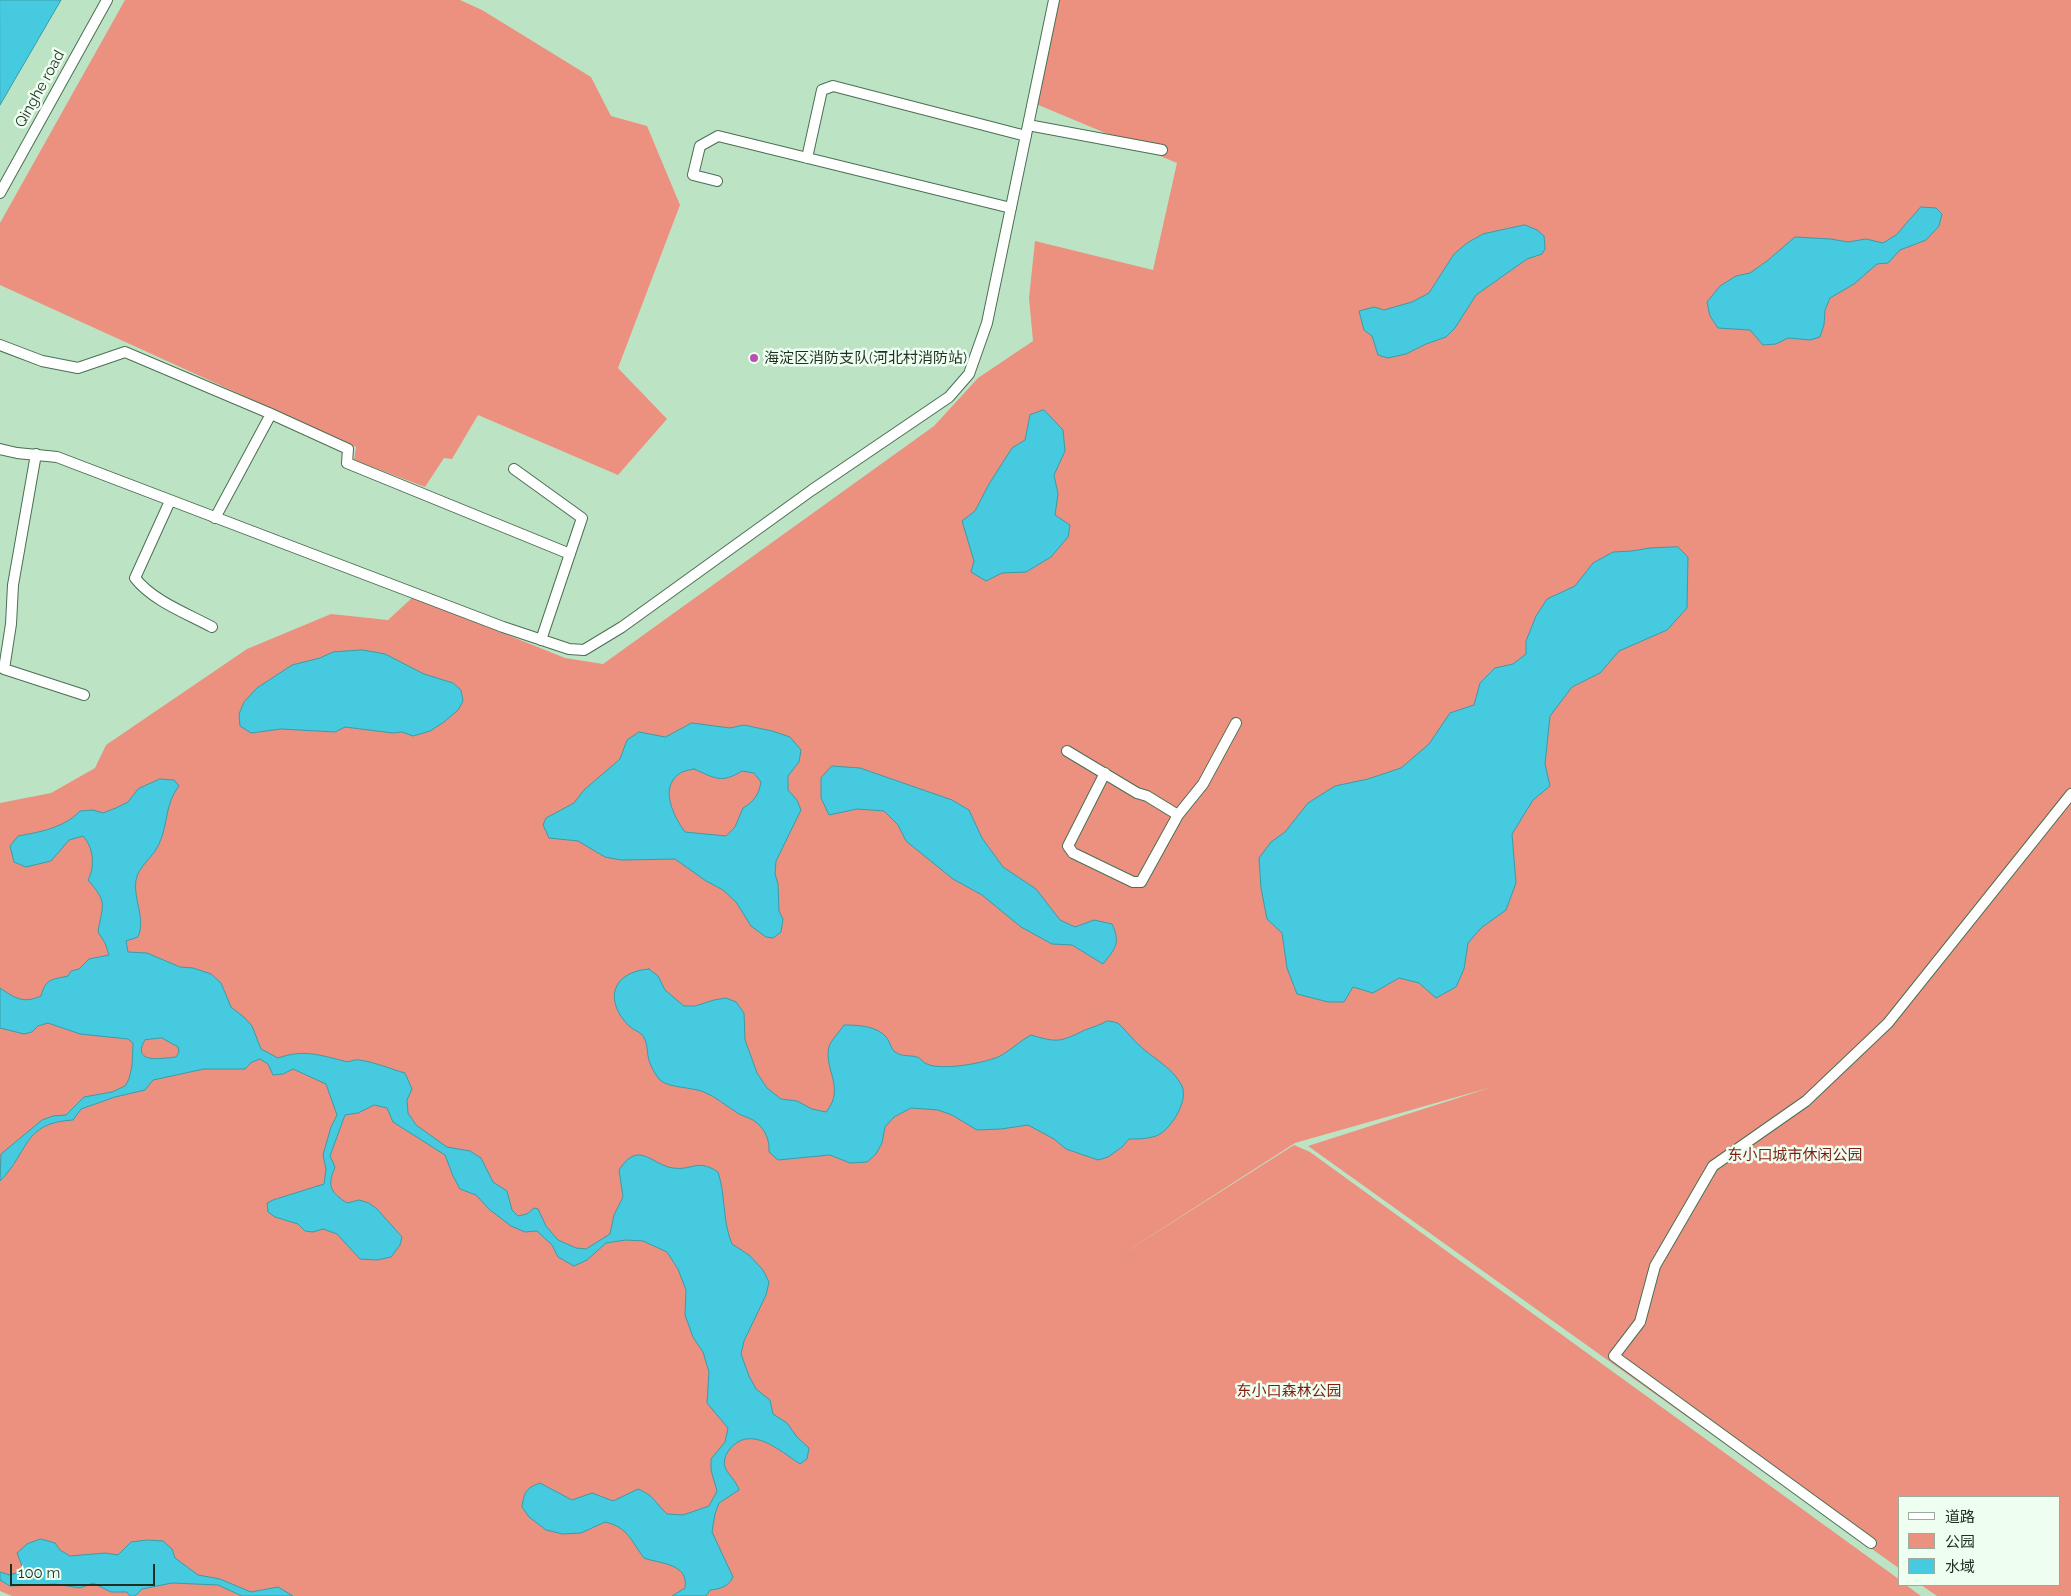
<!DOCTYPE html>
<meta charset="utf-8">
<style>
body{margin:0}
#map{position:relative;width:2071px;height:1596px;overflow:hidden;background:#bce4c4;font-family:Raleway,"Noto Sans SC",sans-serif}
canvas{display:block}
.legend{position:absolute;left:1898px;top:1496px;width:162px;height:90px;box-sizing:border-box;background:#eefef1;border:1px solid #9bab9e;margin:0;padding:6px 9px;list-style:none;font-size:15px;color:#1f2f22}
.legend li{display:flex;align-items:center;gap:10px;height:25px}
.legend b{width:25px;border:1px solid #9bab9e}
.scale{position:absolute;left:10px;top:1564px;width:145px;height:22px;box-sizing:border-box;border:2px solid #1f2f22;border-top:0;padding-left:6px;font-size:15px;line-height:18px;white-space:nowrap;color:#1f2f22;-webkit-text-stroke:4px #eefef1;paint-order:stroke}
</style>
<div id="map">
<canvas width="2071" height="1596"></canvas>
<ul class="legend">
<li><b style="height:6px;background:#fff"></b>道路</li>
<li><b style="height:14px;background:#ec9080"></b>公园</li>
<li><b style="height:14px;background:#46cae0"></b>水域</li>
</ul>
<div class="scale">100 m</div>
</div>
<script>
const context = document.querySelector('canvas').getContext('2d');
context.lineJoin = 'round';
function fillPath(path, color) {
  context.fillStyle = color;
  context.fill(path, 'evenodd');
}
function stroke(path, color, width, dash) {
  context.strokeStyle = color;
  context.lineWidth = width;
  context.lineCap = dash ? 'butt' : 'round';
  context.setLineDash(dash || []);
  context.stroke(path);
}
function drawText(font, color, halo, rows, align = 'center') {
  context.font = font + ' Raleway,"Noto Sans SC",sans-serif';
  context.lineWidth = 5;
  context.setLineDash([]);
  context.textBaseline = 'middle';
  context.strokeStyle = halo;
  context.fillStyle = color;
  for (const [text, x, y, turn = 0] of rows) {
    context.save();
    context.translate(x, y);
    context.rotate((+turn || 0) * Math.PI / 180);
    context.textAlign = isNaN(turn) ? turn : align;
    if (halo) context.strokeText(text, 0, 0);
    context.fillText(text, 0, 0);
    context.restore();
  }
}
fillPath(new Path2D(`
 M125,0H460L482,10L591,77L611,116L647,126L680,205L618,368L667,419L618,475L478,415L452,459L444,458L425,487L354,460L356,447L0,285V223Z
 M1059,0H2071V1596H1937L1921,1585H2060V1497H1900V1569L1308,1146L1492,1087L1295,1143L1110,1262L1294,1145L1310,1152L1900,1580V1585H1906L1921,1596H12L0,1591V803L51,793L95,768L106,745L247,649L331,614L388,620L413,597L565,658L603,664L934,426L978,378L1033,341L1029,298L1035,241L1153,270L1177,163L1036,104Z`), '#ec9080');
const water = new Path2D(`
 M0,0H61L0,105Z
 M1921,207L1936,208L1942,214L1939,226L1926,240L1900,250L1888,263L1877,264L1854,284L1830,298L1825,310L1824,325L1820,337L1810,340L1788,338L1776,344L1763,345L1750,330L1718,328L1710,316L1707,302L1720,286L1736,276L1750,273L1767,261L1795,237L1831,239L1848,242L1866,239L1883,243L1896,235Z
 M1525,225L1537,230L1544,236L1545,249L1542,254L1527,259L1476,295L1455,328L1446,337L1426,344L1406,354L1388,358L1378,355L1372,336L1364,330L1359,311L1374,307L1384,310L1412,302L1429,293L1454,254L1467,243L1483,234Z
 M1044,410L1063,430L1065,451L1054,475L1058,494L1055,515L1070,525L1068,537L1051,557L1026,572L1002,573L986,581L971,572L974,561L962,521L975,511L989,484L1012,448L1025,440L1030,415Z
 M1678,547L1688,557L1687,608L1667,630L1619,651L1600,673L1572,687L1550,716L1545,764L1550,786L1533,800L1512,834L1516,883L1506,910L1481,928L1468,943L1464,969L1456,987L1436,998L1419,983L1399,978L1373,993L1353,987L1344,1002H1328L1297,994L1287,968L1282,933L1267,919L1261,888L1259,858L1271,842L1285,832L1308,803L1335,786L1368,779L1401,768L1429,744L1450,713L1474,705L1480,683L1495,668L1513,664L1526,654V641L1536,616L1547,599L1575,586L1593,563L1613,552L1632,551L1650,548Z
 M363,650L385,654L424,674L453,683L461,690L463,701L458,710L444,722L430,731L413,736L402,732L393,733L345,727L335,732L281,729L251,733L240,726L239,714L244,702L257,688L292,665L320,658L333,652Z
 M692,723L730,728L744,725L772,731L790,737L801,750L799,762L788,776V790L797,800L801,810L776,861L775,874L778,884L779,911L783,919L781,932L773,938L766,937L751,926L736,902L723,890L706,881L675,859L621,860L605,857L578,841L549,838L543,825L546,818L574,803L584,790L620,759L627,740L639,732L665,737ZM694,769C715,778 721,784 742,771L754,773L761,782C759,794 754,802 743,808L735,827L726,836L685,832C674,817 659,788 679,774C682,771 690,770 694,769Z
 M832,766L860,768L952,800L969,810L982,838L1003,867L1036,889L1060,920L1075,927L1094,920L1112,924C1121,943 1115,949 1103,964L1072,945L1052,944L1021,927L982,895L953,879L906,841L898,825L884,811L857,809L829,815L821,798V778Z
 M160,779L174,780L179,786C165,803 168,825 159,844C153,858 139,865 136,880C133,899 146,919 138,937L126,941L128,952L147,953L180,967L193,968L211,974L221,983L231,1007L245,1018L252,1026L261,1049L278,1058C304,1049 319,1055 344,1061C349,1063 354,1059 359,1060C375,1062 390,1069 405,1073L412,1089L407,1100L408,1113L416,1125L447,1147L470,1151L481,1158L493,1182L507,1191L512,1210L518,1216L527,1214L534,1208L538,1209L546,1226L558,1240L576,1248L586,1249L610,1234L614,1215L623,1197L619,1170C639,1139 651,1165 673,1168C692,1171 697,1158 718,1172C726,1196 722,1220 732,1244L749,1255L763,1270L769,1282L766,1295L744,1341L741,1354L749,1376L756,1389L770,1400L773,1414L787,1423L797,1437L809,1448L807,1459L800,1464C780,1451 750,1423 729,1450C726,1454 723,1461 725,1467C728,1475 736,1480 739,1490L719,1503L715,1514L712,1532L733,1577C728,1587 720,1589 710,1590L706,1596H672L685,1588C689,1563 660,1564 644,1558C631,1541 628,1527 605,1522L581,1533L563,1534L546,1530L529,1517L522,1507C524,1492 526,1488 540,1483L572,1500L592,1493L613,1501L638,1489C655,1496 654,1502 667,1514L683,1515L709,1506L717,1491L711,1470V1459L725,1442L728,1428L707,1403L709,1372L703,1352L693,1337L685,1315L686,1290L678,1269L667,1252L643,1241L626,1240L606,1243L587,1260L574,1266L558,1257L552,1245L537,1231L525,1232L511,1226L490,1210L476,1195L460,1189L453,1176L445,1155L393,1122L387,1108L374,1105L358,1113L345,1115L330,1156L335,1167C327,1186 330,1192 347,1203L359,1200L369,1203L377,1209L402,1237L400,1245L391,1257L377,1260L360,1259L337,1234L323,1229L313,1232L305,1231L298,1224L275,1217L268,1212L267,1203L273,1200L324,1184L326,1169L323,1155L331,1127L337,1115L326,1084L293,1069L283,1074L273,1075L268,1064L260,1059L252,1062L245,1069H204L153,1080L145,1090L115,1097L81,1109L73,1120C22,1123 30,1151 0,1181L1,1154L42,1120L53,1116L66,1115L84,1097L112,1092L125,1086L129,1079L132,1066L133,1043L128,1039L80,1034L48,1023L38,1026L32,1032L24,1034L0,1028V988C15,998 23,1004 41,996C46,978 51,980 68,976L71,971L79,969L89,959L109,955L105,943L98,932C102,905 109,904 88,880C95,867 94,848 83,836L69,840L51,861L26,867L14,862L10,846L18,836C40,832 64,828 80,811L93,810L103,813L116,808L128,802L138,789ZM162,1038L178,1047L179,1052L176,1057C164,1058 130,1065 145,1040Z
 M649,969L658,976L665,990L684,1006H695L714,1000L726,998L736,1002L744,1013L745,1040L757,1073L767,1088L781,1099L797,1101L812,1109L826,1112C847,1087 821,1067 830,1044C834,1037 840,1031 844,1025C858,1025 878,1026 887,1038C890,1042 891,1049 895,1052C902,1057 910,1055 917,1057C921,1058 923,1063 927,1064C941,1071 988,1063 1002,1055C1012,1049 1020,1041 1031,1035C1058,1043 1060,1042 1085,1030C1093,1027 1100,1025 1107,1021C1110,1021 1116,1022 1119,1024C1123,1027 1134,1041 1140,1046C1154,1059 1173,1068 1182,1086C1189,1101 1170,1131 1156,1136C1147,1139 1138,1139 1129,1139L1122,1147L1108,1157L1098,1160L1066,1149L1054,1139L1028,1125L1001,1129L977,1130L952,1115L938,1110L911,1108L894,1117L885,1127L882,1143L876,1154L867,1162L850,1163L830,1155L778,1160L769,1152C770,1139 764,1127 753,1120C748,1117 741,1116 736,1112C725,1105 716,1097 704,1092C692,1087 668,1088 660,1080C655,1075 649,1063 648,1056C647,1049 647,1040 642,1035C639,1031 633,1030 629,1026C604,1001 611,972 649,969Z
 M41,1539L55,1543L60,1550L70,1556L105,1553L118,1555L131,1542L147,1540L163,1541L172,1549L175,1558L198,1575L220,1579L251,1592L278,1587L293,1596H242L218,1585L172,1583L142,1589L135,1596H130L127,1592H111L93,1583L80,1588L55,1584L10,1586L0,1580V1572L10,1575L19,1572L22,1566L17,1553L27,1544Z`);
fillPath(water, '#46cae0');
stroke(water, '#3a9ca7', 1);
const minor = new Path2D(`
 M1028,125L1162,150
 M807,158L822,90L833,86L1026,136
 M717,181L693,175L700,146L718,136L1011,208
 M0,193L107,0
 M0,345L42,361L78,368L125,352L269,413L348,449L347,463L570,554
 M0,449L17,453L57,457L503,627L569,649L584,650L622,627L812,490L949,397L969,374L987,323L1054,0
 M36,454L13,585L11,624L4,669L84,695
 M514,469L582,518L541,640
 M170,501L135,578C153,601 186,613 212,627
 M215,518L271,414
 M1067,751L1137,793L1147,796L1178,815
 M1105,773L1068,846L1073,853L1133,882H1141L1178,815L1203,784L1236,723
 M1871,1543L1614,1356L1640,1322L1655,1266L1713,1166L1806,1101L1888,1023L2071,794`);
stroke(minor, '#4b6f53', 12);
stroke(minor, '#fff', 10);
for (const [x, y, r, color] of [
 [754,358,5,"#b94fb1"]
]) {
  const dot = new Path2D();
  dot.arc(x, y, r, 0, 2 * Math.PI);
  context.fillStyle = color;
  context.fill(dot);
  stroke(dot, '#eefef1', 2);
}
drawText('15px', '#1f2f22', '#eefef1', [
 ["Qinghe road",40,89,-61]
]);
drawText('15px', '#1f2f22', '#eefef1', [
 ["海淀区消防支队(河北村消防站)",764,358]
], 'left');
drawText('15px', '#821c0f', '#eefef1', [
 ["东小口城市休闲公园",1795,1155],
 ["东小口森林公园",1289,1391]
]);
</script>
